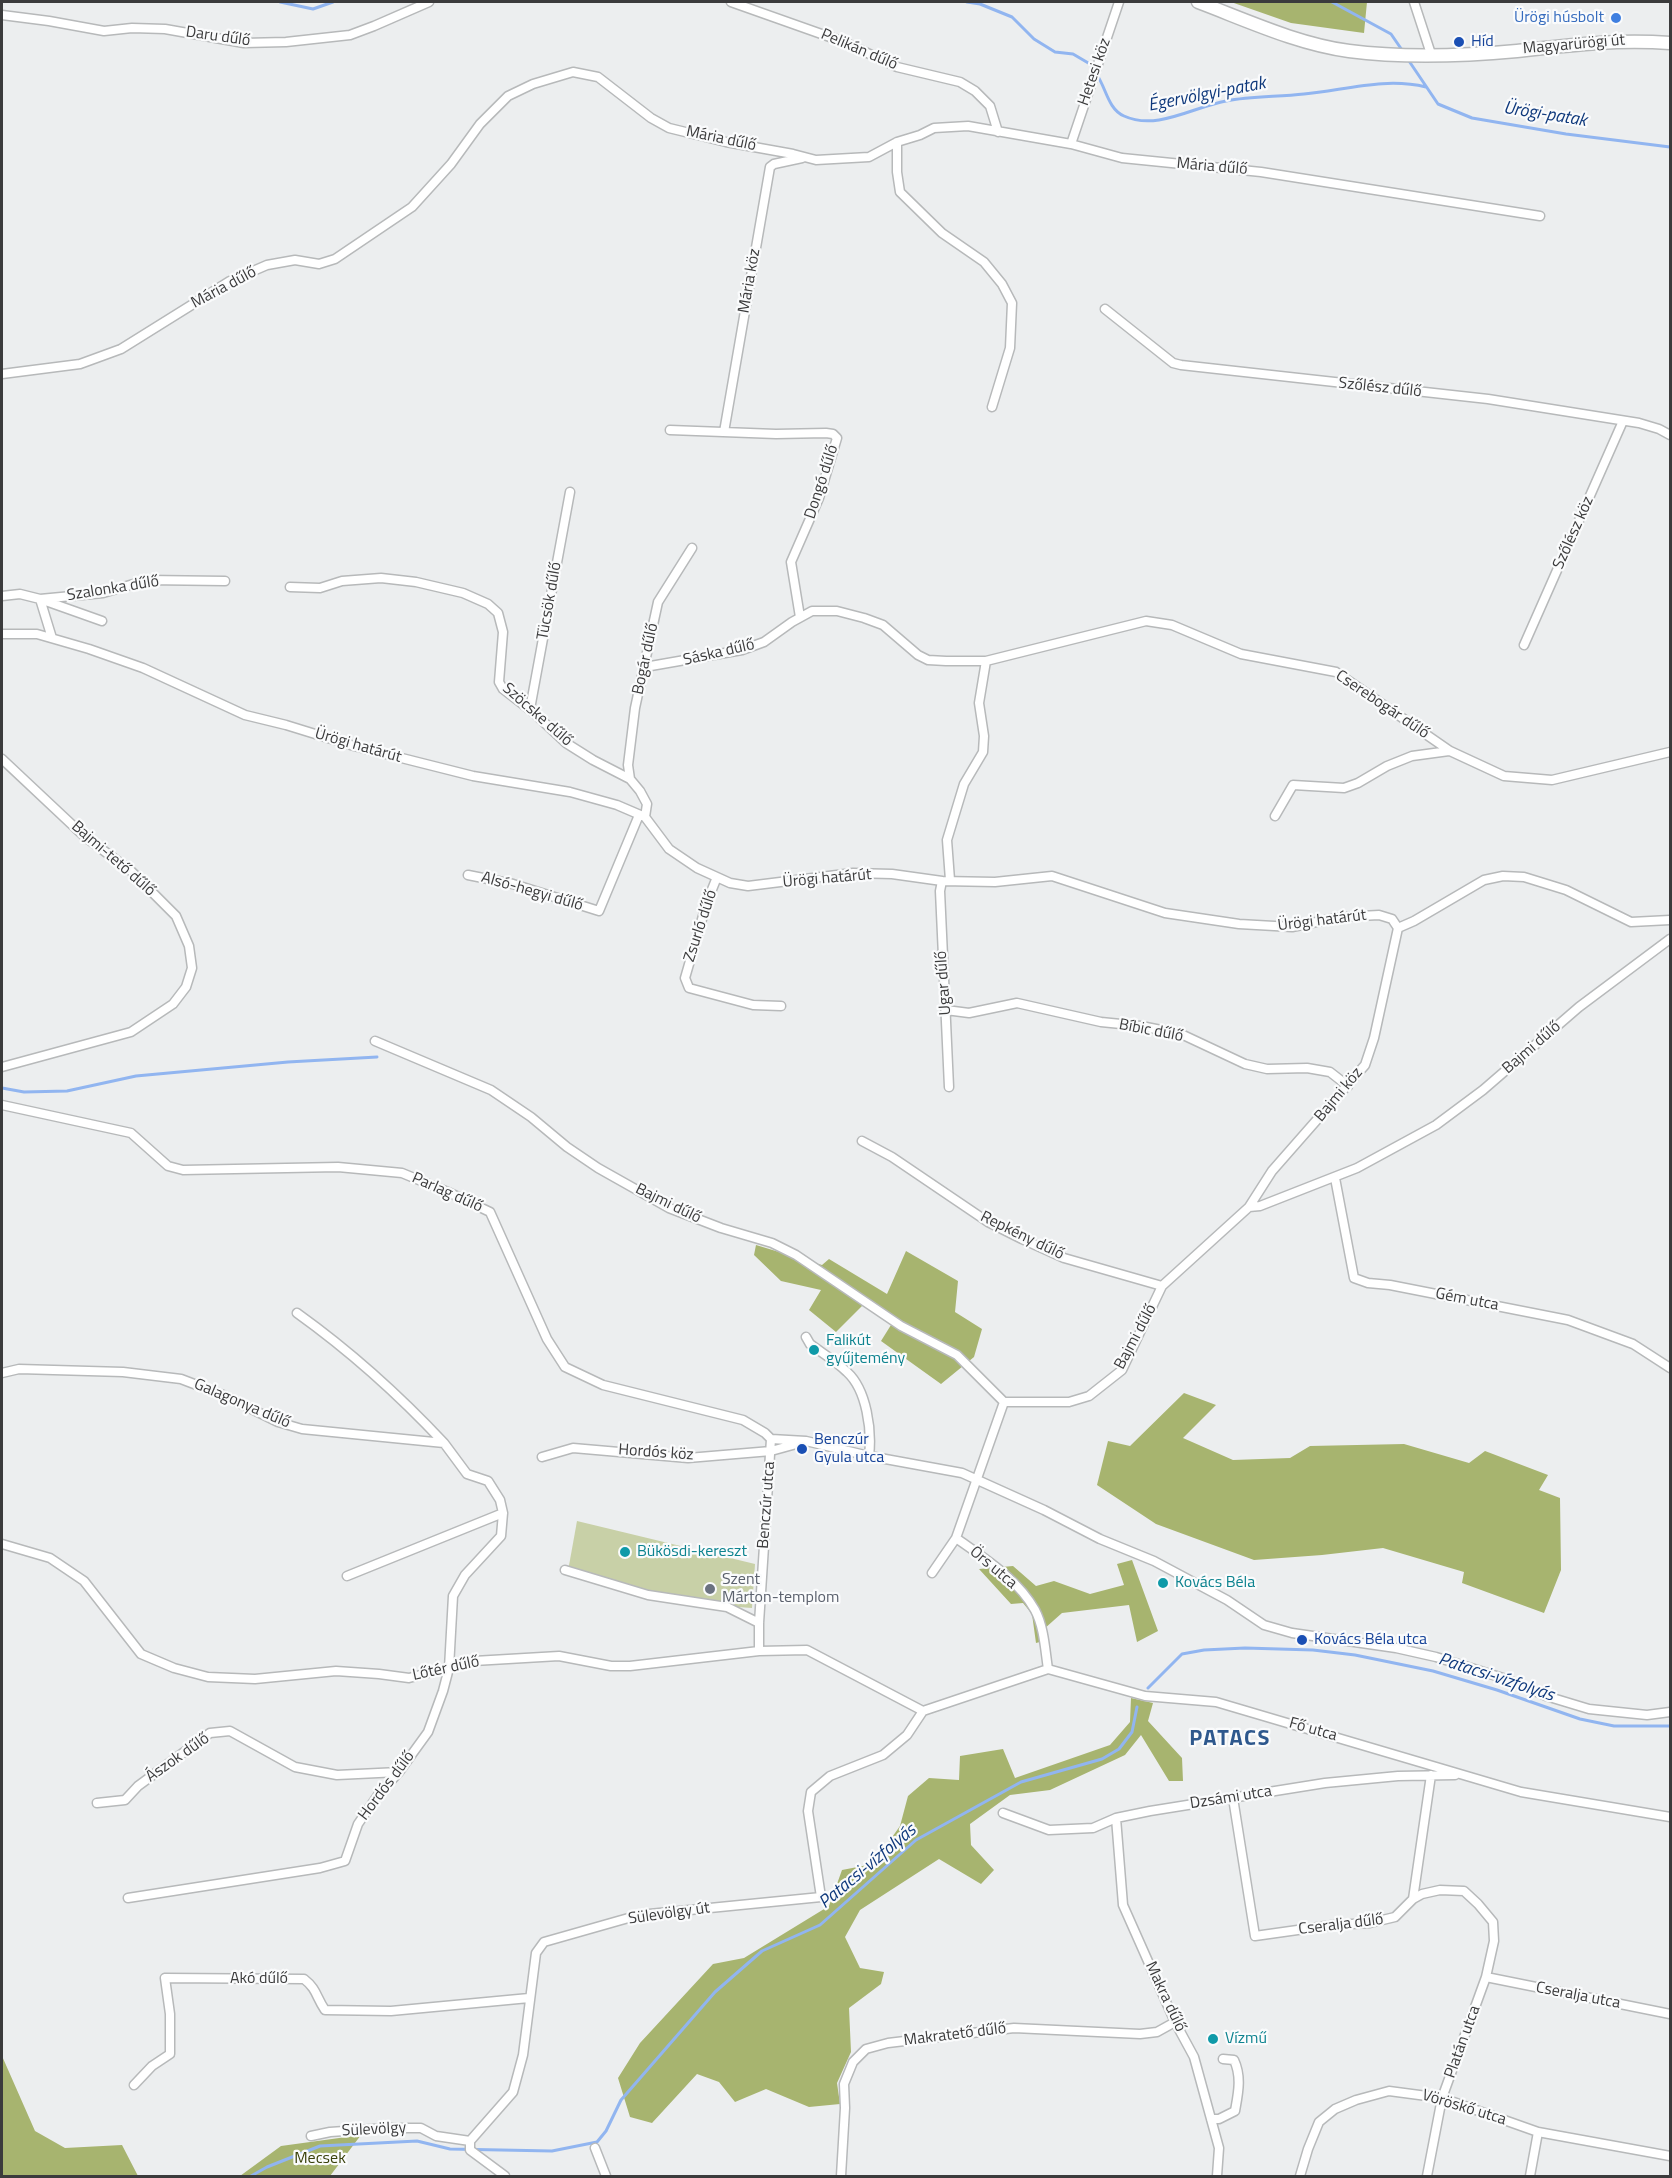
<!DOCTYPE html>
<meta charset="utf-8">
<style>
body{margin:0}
#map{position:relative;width:1672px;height:2178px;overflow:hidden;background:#eceeef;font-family:"Titillium Web",sans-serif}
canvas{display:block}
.frame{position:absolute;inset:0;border:3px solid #3b3b3c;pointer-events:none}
</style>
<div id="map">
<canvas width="1672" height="2178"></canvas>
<div class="frame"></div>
</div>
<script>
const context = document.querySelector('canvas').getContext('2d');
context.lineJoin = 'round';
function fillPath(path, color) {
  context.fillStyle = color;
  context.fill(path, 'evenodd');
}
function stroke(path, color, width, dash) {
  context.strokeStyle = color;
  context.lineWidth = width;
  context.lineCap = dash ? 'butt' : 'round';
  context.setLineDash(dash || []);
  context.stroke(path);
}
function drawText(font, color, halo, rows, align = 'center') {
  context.font = font + ' "Titillium Web",sans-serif';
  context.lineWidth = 4.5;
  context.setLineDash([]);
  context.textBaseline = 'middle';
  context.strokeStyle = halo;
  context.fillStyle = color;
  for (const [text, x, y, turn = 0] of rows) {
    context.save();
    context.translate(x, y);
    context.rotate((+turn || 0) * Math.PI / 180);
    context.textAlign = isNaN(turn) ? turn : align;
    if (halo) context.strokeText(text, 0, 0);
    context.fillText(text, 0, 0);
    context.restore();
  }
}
fillPath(new Path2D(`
 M577,1521L755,1564L752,1608L693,1604L568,1571Z`), '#c8d0a7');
fillPath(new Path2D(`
 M1231,2H1367L1364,33L1291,23Z
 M756,1245L822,1265L829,1259L887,1294L906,1251L958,1281L955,1312L982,1329L974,1357L941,1384L881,1341L891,1325L864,1304L836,1332L809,1310L821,1290L781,1281L754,1255Z
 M1184,1393L1216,1405L1183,1438L1233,1460L1290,1458L1310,1446L1404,1444L1469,1463L1485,1451L1548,1475L1539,1490L1560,1498L1561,1570L1544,1613L1462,1583L1464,1572L1383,1548L1322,1555L1254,1560L1156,1524L1097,1485L1108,1441L1130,1446Z
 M1132,1560L1158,1631L1137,1642L1129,1605L1062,1613L1044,1629L1047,1640L1036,1643L1032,1614L1023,1603L1011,1604L979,1569L1013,1566L1036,1586L1054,1581L1090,1594L1124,1585L1117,1564Z
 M1131,1698L1153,1703L1148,1721L1182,1758L1183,1781H1169L1141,1735L1125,1755L1050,1790L1010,1795L970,1824L971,1845L994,1870L981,1884L939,1859L860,1910L845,1937L860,1968L884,1972L881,1984L849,2008L851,2052L837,2083L840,2104L809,2107L766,2089L735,2102L719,2082L697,2074L652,2123L630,2117L618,2078L640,2043L713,1964L744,1958L829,1906L842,1870L873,1864L900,1826L908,1796L929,1778L959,1780L960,1756L1003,1749L1015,1778L1110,1745L1130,1722Z
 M2,2056L35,2131L65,2148L122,2145L138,2176H2Z
 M361,2135L330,2176H240L281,2146Z`), '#a7b46f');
stroke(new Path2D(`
 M280,2L313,9L333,2
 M967,2L980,4L1012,17L1034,39L1055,52L1073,54L1090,64L1094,69
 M1332,2L1391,34L1402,50
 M1407,58L1438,104L1472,118L1566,134L1670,147
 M1097,75C1106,88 1108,109 1124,116C1157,131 1193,107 1226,101C1251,96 1278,97 1304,94C1345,90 1385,77 1426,87
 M2,1088L24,1092L67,1091L136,1076L288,1062L377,1057
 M1148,1688L1182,1654L1204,1650L1245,1648L1313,1650L1355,1655L1433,1671L1497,1690L1580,1719L1614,1726H1670
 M251,2176L267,2167L320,2146L417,2141L450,2149L552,2151L597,2142L606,2131L621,2100L715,1992L762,1951L820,1925L916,1840L1021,1782L1102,1759L1119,1749L1132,1732L1137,1707`), '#91b5f0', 3);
const street = new Path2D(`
 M731,2L844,42L897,67L960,82L975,91L990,106L998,132
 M1414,2L1431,54
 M2,15L49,21L104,31L132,28L165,29L244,43L286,42L350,35L374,26L429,2
 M897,142V172L900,192L942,233L984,262L1002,284L1012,303L1010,348L992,407
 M1071,144L1119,2
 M1105,309L1173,363L1181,365L1488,399L1639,423L1659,429L1670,435
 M2,374L80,364L121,349L230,281L267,265L295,260L319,264L335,259L412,207L451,164L480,124L508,96L533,84L573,72L598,77L651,118L669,128L726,142L793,154L816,160L869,157L897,142L920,135L934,128L968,126L1071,144L1122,158L1261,172L1540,216
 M670,430L776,434L826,433L833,434L837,438L819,498L791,562L800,617
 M724,432L770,167L774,164L802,158
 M290,587L320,588L342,581L381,578L416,582L463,593L488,604L498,613L503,632L499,682L503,689L534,713L566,743L593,760L630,779L640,791L647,804L645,817
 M2,596L20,594L40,599L103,593L147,580L225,581
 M2,634H37L89,649L143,668L245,715L286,725L354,746L473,776L570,792L617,805L645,817L669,849L697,868L730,883L748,886L853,873L892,874L942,881L995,882L1052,876L1165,913L1239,924L1292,927L1341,917L1379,915L1392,919L1398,928L1414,921L1484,880L1503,876L1524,877L1566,890L1631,922L1670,920
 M52,638L40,599L102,621
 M1524,645L1623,421
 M645,667L742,650L764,642L792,622L812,611H837L864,618L883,625L918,655L928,660L946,661H986L1146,621L1172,625L1241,654L1336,672L1450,751L1504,776L1552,780L1670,752
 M530,709L570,492
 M2,759L84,836L131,871L176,916L189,946L192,968L186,987L173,1004L131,1032L2,1067
 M630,779L628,765L635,708L658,602L692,548
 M1275,816L1293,785L1344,788L1358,783L1387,766L1412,756L1449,751
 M468,875L513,884L599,911L639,815
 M717,877L707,902L685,978L689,988L753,1005L781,1006
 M950,880L947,840L964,784L983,752L984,736L979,703L986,661
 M942,881L940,891L949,1087
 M946,1010L969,1013L1017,1003L1101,1022L1141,1026L1181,1034L1245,1064L1267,1069L1307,1068L1330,1072L1348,1086
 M375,1041L491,1090L531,1117L567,1147L598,1168L669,1208L721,1228L772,1243L796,1255L901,1326L957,1355L1004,1402H1069L1089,1396L1122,1370L1162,1286L1249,1207L1260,1206L1357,1168L1436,1125L1483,1090L1579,1007L1670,939
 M2,1105L131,1133L168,1166L183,1170L338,1167L402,1173L448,1192L490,1212L547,1339L565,1367L603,1385L743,1420L765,1433L771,1439L759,1623V1651
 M862,1141L892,1157L988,1222L1022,1239L1064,1258L1162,1286
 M1335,1178L1354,1278L1368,1283L1390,1285L1568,1320L1633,1344L1670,1368
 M1249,1207L1272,1171L1365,1065L1374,1038L1398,928
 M297,1313C350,1351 399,1395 444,1443
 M806,1337L810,1344C822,1353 836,1361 847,1372C867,1390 872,1431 869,1456
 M2,1373L19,1369L123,1372L181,1379L223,1395L278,1422L302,1429L444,1443L467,1474L488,1481L500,1500L503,1513L501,1536L465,1575L453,1596L449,1668L443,1691L428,1732L399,1772L378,1795L358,1824L345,1861L320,1868L128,1898
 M771,1439L806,1441L869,1456L962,1473L1044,1510L1100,1539L1154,1561L1227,1600L1264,1625L1292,1633L1396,1648L1436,1657L1506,1679L1546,1696L1589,1709L1647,1715L1670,1712
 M542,1457L573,1448L688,1458L771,1451L800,1443
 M956,1538C984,1558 1018,1579 1035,1610C1044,1627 1045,1649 1048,1669
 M2,1544L50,1558L84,1581L141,1654L174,1668L208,1677L255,1679L336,1671L379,1674L409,1678L474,1661L559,1656L611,1666H630L759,1651L807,1650L923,1711
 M565,1570L648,1595L727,1607L759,1623
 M932,1573L956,1538L1004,1402
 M347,1576L503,1513
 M923,1711L1048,1669L1145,1696L1216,1702L1521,1792L1670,1817
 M1233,1798L1255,1936L1333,1925L1370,1923L1395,1917L1413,1899L1422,1894L1440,1890L1464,1891L1478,1904L1493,1922L1494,1941L1486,1977L1442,2098L1427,2176
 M97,1803L125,1800L138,1786L210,1733L230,1731L295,1767L337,1775L399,1772
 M1003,1813L1049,1830L1093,1828L1116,1818L1150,1811L1325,1783L1398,1776L1455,1775
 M1116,1818L1123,1905L1175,2022L1194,2057L1219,2148L1217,2176
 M1413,1899L1431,1775
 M1486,1977L1670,2014
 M134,2085L152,2066L170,2054V2014L165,1978L304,1979C317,1989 316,1997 325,2010L391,2011L529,1998
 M1211,2119H1219L1235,2111C1238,2094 1242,2077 1234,2060L1223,2059
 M311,2136L330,2132L387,2128H421L436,2136L470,2141
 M595,2148L606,2176
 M505,2176L470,2150V2141L513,2092L523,2055L536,1953L544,1942L639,1915L821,1897L808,1811L811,1792L830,1776L883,1755L907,1735L923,1711
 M841,2176L845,2108L844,2084L853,2062L866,2049L888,2043L1014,2028L1140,2034L1157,2032L1175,2022
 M1300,2176L1308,2149L1319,2122L1335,2109L1356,2100L1389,2091L1442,2098L1538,2132L1670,2156
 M1530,2176L1538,2132`);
const secondary = new Path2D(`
 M1198,2C1246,20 1297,44 1349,51C1403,58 1462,56 1517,51C1570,45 1616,39 1670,43`);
stroke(street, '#b7b9ba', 11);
stroke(secondary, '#b7b9ba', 15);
stroke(street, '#fff', 8);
stroke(secondary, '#fff', 12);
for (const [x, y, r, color] of [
 [1616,18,6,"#3f7fe0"],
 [1459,42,6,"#1a4fb4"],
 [814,1350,6,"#0f9aa8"],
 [802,1449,6,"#1a4fb4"],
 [625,1552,6,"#0f9aa8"],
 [1163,1583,6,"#0f9aa8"],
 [710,1589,6,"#6b7280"],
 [1302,1640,6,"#1a4fb4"],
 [1213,2039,6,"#0f9aa8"]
]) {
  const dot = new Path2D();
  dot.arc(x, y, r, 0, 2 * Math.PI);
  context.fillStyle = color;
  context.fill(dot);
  stroke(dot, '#fafbfc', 2);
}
drawText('16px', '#366cbe', '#fafbfc', [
 ["Ürögi húsbolt",1604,18]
], 'right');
drawText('16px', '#3b3b3c', '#fafbfc', [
 ["Daru dűlő",218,37,8],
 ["Magyarürögi út",1574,45,-5],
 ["Pelikán dűlő",859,50,23],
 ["Hetesi köz",1095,72,-71],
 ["Mária dűlő",721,139,12],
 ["Mária dűlő",1212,167,5],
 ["Mária köz",750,281,-80],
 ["Mária dűlő",224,288,-28],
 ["Szőlész dűlő",1380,388,6],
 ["Dongó dűlő",822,482,-72],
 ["Szőlész köz",1574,533,-66],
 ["Szalonka dűlő",113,589,-9],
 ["Tücsök dűlő",550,601,-80],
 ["Sáska dűlő",719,653,-13],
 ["Bogár dűlő",646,659,-78],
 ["Cserebogár dűlő",1382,705,34],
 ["Szöcske dűlő",537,715,41],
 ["Ürögi határút",358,746,16],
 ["Bajmi-tető dűlő",113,859,41],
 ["Ürögi határút",827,879,-5],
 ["Alsó-hegyi dűlő",532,892,16],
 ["Ürögi határút",1322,921,-7],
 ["Zsurló dűlő",701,926,-72],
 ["Ugar dűlő",944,983,-94],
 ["Bíbic dűlő",1151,1031,11],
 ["Bajmi dűlő",1532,1048,-41],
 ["Bajmi köz",1339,1095,-50],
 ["Parlag dűlő",447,1193,24],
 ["Bajmi dűlő",668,1204,26],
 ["Repkény dűlő",1022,1236,26],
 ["Gém utca",1467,1300,11],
 ["Bajmi dűlő",1136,1337,-62],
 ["Galagonya dűlő",242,1404,23],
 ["Hordós köz",656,1453,4],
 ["Benczúr utca",767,1505,-86],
 ["Örs utca",993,1568,40],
 ["Lőtér dűlő",446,1669,-12],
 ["Fő utca",1313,1730,16],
 ["Ászok dűlő",178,1758,-35],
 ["Hordós dűlő",387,1786,-53],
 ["Dzsámi utca",1231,1798,-9],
 ["Sülevölgy út",669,1914,-8],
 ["Cseralja dűlő",1341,1925,-7],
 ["Akó dűlő",259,1979],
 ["Cseralja utca",1578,1996,11],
 ["Makra dűlő",1165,1997,65],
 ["Makratető dűlő",955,2035,-7],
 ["Platán utca",1463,2042,-70],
 ["Vöröskő utca",1464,2108,17],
 ["Sülevölgy",374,2130,-3]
]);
drawText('16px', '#164399', '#fafbfc', [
 ["Híd",1471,42],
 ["Benczúr",814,1440],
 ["Gyula utca",814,1458],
 ["Kovács Béla utca",1314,1640]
], 'left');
drawText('16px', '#0d838f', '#fafbfc', [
 ["Falikút",826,1341],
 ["gyűjtemény",826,1359],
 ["Bükösdi-kereszt",637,1552],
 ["Kovács Béla",1175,1583],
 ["Vízmű",1225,2039]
], 'left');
drawText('16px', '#5b616d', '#fafbfc', [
 ["Szent",722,1580],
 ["Márton-templom",722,1598]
], 'left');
drawText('16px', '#39410b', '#fafbfc', [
 ["Mecsek",320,2159]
]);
drawText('italic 18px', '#0f397c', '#fafbfc', [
 ["Égervölgyi-patak",1207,95,-11],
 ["Ürögi-patak",1545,115,9],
 ["Patacsi-vízfolyás",1496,1678,18],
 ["Patacsi-vízfolyás",868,1867,-40]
]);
context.letterSpacing = '1.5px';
drawText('bold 22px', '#2e588d', '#fafbfc', [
 ["PATACS",1230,1740]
]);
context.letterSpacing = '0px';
</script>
